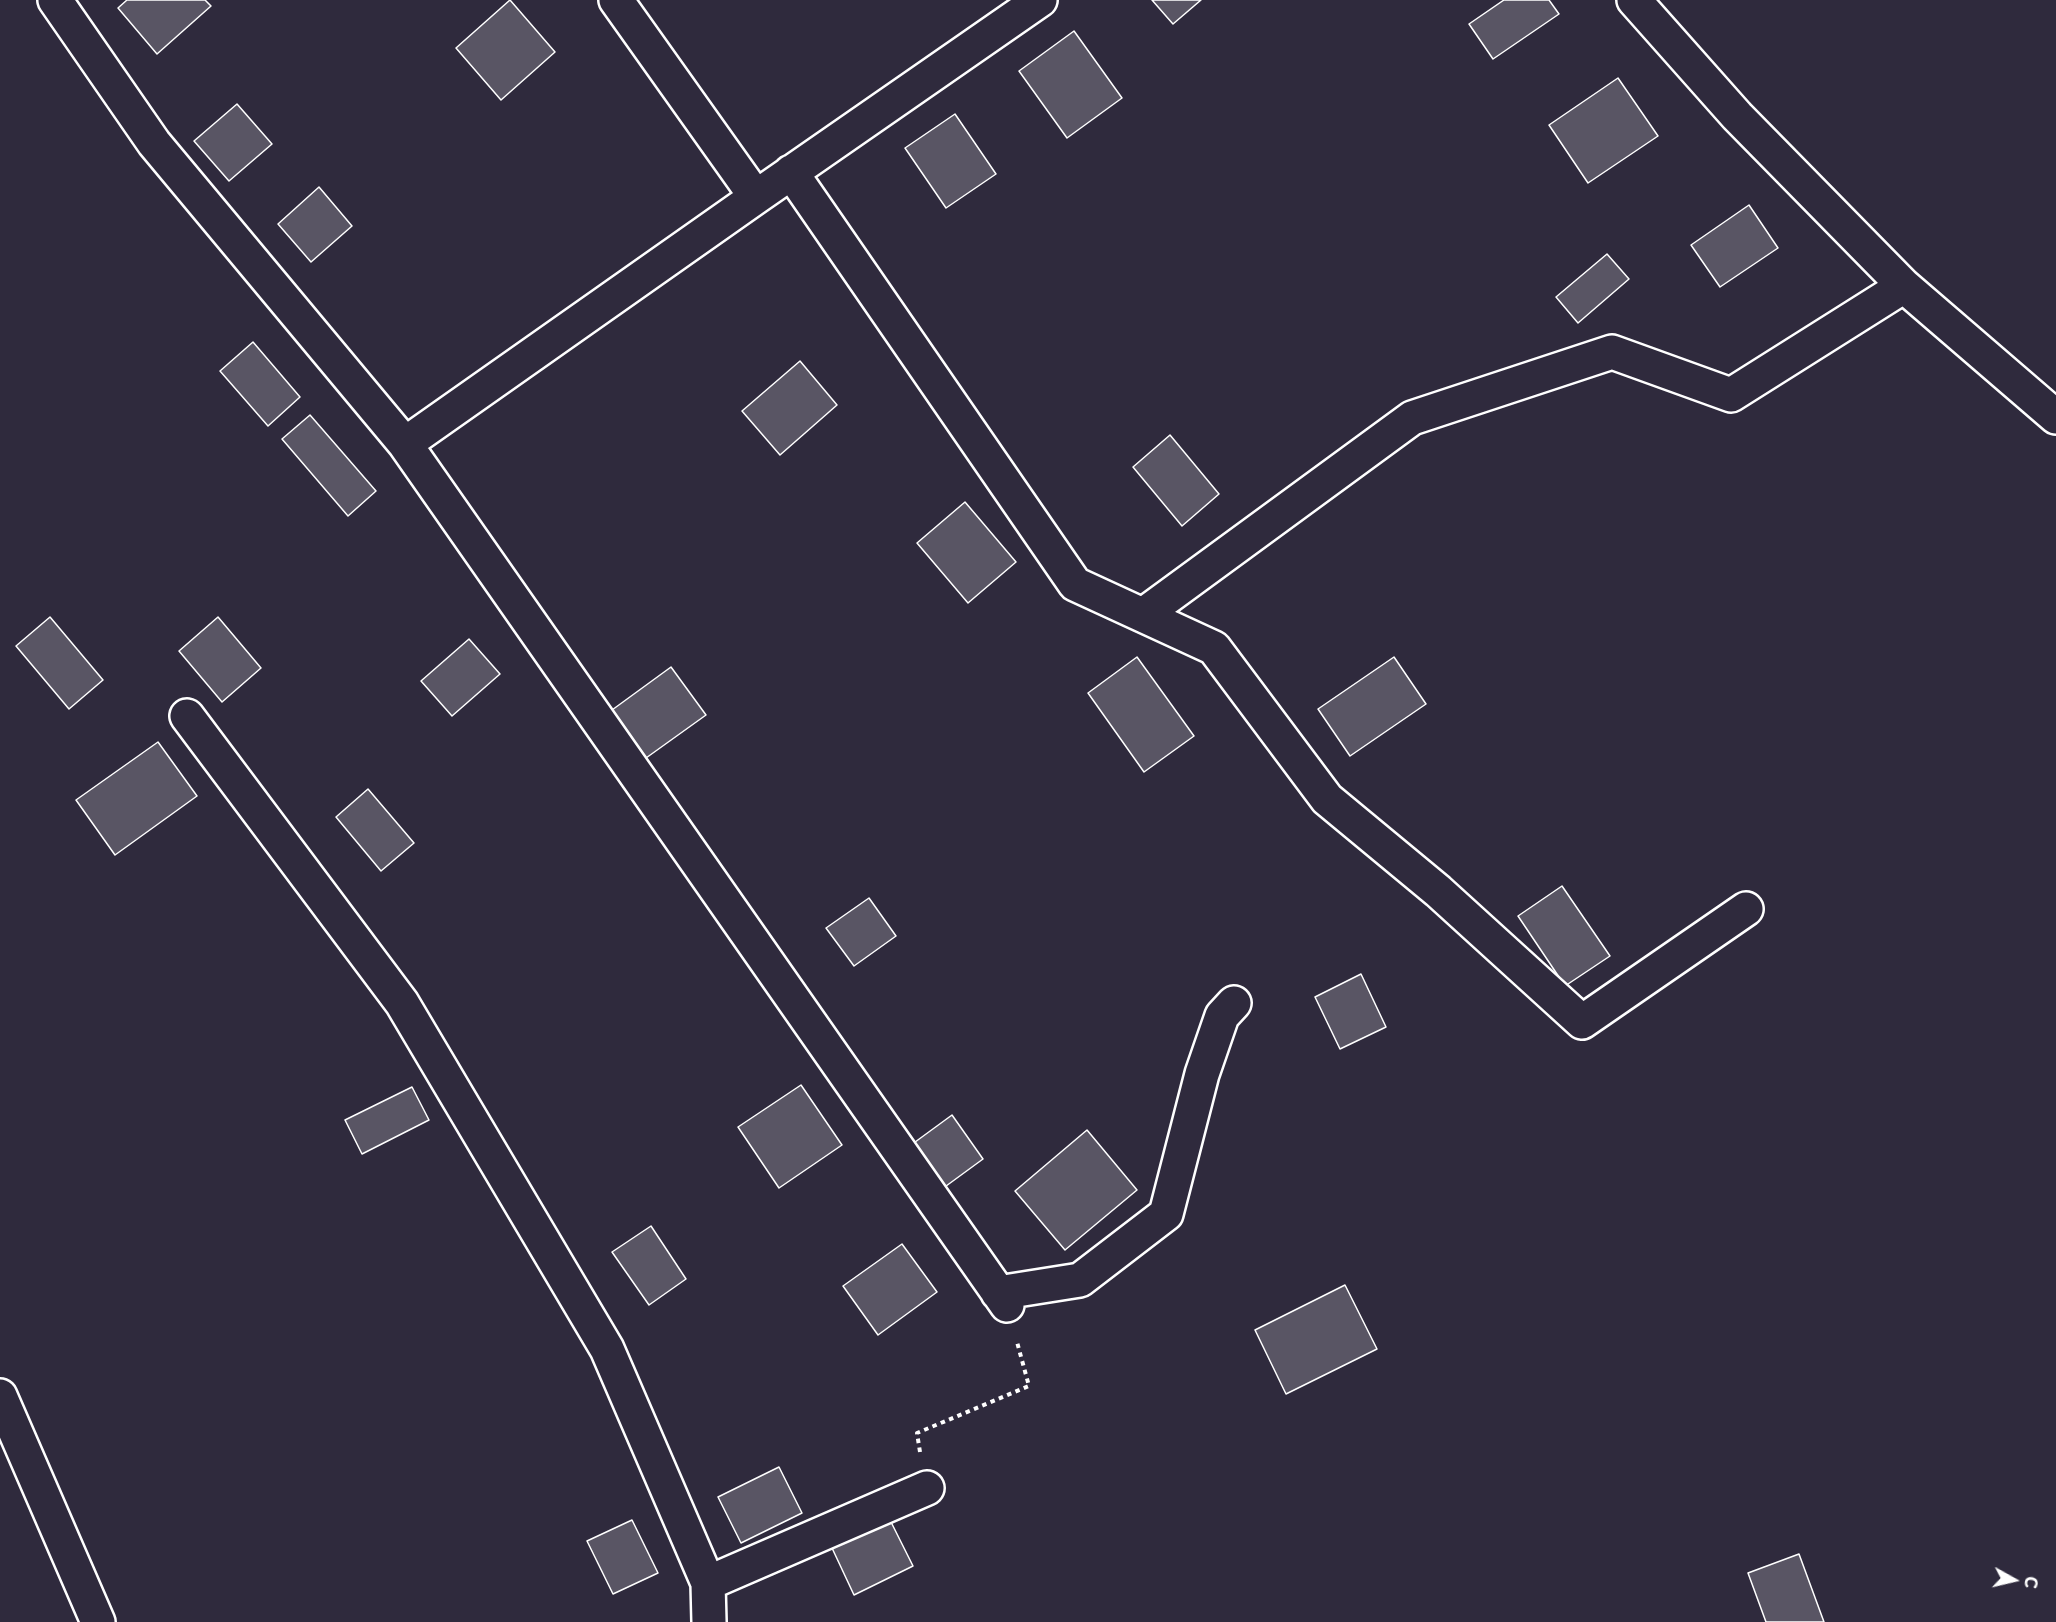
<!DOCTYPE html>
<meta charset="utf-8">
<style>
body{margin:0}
#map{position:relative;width:2056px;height:1622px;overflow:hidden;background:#2f2a3d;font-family:"Playpen Sans",sans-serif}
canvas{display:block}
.north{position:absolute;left:1984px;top:1550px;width:60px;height:60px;-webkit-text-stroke:4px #2f2a3d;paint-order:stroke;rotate:98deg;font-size:16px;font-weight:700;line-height:24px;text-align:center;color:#fff}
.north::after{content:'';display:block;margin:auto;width:21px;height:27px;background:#fff;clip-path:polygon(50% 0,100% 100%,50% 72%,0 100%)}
</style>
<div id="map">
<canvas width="2056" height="1622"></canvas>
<div class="north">С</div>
</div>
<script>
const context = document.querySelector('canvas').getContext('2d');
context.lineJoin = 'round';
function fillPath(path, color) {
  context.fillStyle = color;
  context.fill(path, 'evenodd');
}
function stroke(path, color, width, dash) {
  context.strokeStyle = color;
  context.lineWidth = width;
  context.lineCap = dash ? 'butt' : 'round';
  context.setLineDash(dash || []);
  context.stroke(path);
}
const building = new Path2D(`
 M127,0H205L211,6L157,54L118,8Z
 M510,0L555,52L501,100L456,48Z
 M1152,0H1201L1173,24Z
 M1504,0H1549L1559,14L1493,59L1469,24Z
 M1074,31L1122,98L1067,138L1019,71Z
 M1618,78L1658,136L1588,183L1549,125Z
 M237,104L272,144L229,181L194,141Z
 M955,114L996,174L946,208L905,148Z
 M319,187L352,226L311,262L278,224Z
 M1749,205L1778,248L1720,287L1691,245Z
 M1607,254L1629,279L1578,323L1556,297Z
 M253,342L300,397L268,426L220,371Z
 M800,361L837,405L780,455L742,411Z
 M310,415L376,491L348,516L282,439Z
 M1170,435L1219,494L1182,526L1133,467Z
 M965,502L1016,562L968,603L917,543Z
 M50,617L103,680L69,709L16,646Z
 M218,617L261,668L222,702L179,651Z
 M469,639L500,674L452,716L421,681Z
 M1137,657L1194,736L1144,772L1088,693Z
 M1394,657L1426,704L1350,756L1318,709Z
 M671,667L706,715L646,758L612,710Z
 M158,742L197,796L115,855L76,800Z
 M368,789L414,843L381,871L336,817Z
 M1562,886L1610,956L1565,986L1518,916Z
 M869,898L896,936L854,966L826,928Z
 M1361,974L1386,1027L1340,1049L1315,997Z
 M801,1085L842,1145L779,1188L738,1127Z
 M412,1087L429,1120L362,1154L345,1120Z
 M952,1115L983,1159L942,1189L911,1145Z
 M1087,1130L1137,1190L1065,1250L1015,1191Z
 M651,1226L686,1279L649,1305L612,1252Z
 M902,1244L937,1292L878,1335L843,1286Z
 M1345,1285L1377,1349L1286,1394L1255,1330Z
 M779,1467L802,1513L741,1543L718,1497Z
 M632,1520L658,1573L613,1594L587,1541Z
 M890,1520L913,1566L854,1595L832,1548Z
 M1799,1554L1824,1622H1766L1748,1573Z`);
fillPath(building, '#595564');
stroke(building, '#fff', 1.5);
const minor = new Path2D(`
 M55,0L154,143L405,444L756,197L1040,0
 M616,0L756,197
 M1634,0L1737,116L1904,286L2056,417
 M791,172L1075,584L1214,648L1327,799L1438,891L1582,1022L1746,909
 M405,444L1007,1305
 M1143,615L1412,418L1612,352L1731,395L1904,286
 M187,716L402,1003L607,1349L708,1583L709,1622
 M998,1293L1080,1280L1166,1214L1202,1074L1222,1016L1234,1003
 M0,1396L98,1622
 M708,1583L927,1488`);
stroke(minor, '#fff', 38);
stroke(new Path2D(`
 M920,1452L917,1433L1029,1386L1017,1342`), '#fff', 4, [4.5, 4.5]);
stroke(minor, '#2f2a3d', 33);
</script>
